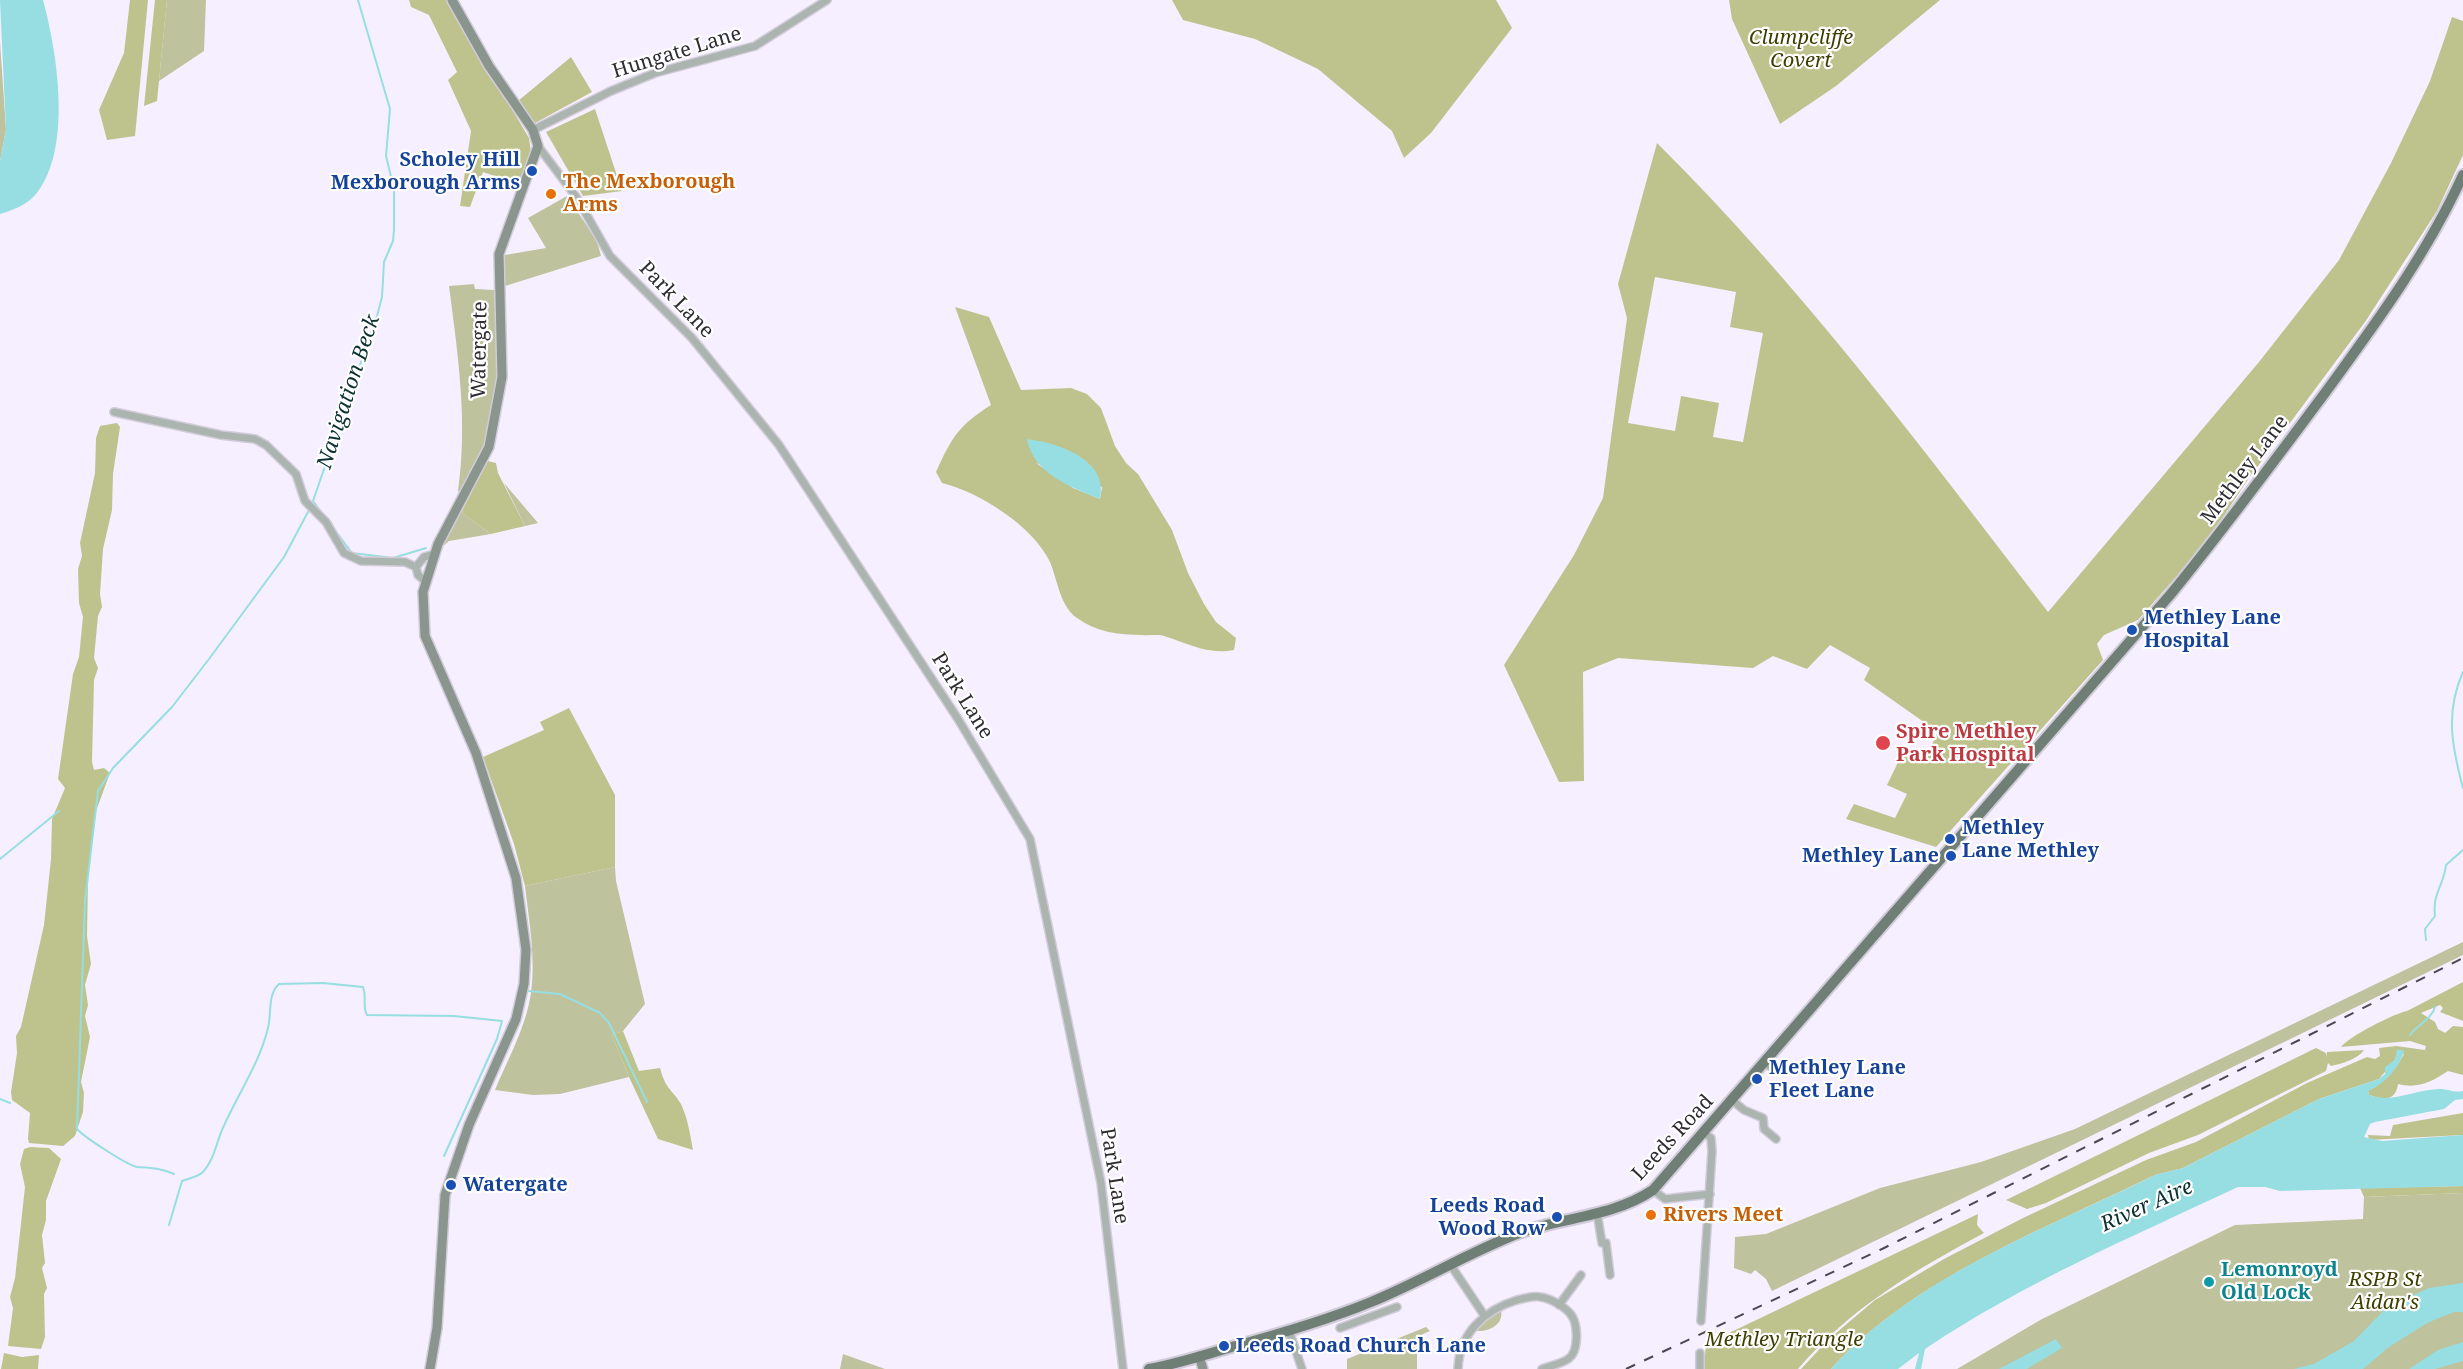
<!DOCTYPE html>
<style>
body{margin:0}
canvas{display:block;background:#f5efff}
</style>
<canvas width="2463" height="1369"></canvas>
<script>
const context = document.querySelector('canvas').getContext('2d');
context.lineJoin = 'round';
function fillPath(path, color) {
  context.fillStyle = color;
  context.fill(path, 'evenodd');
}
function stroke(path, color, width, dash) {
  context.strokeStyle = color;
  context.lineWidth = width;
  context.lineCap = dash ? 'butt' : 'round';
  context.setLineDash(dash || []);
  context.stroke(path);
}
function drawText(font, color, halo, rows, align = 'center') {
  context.font = font + ' "Noto Serif",serif';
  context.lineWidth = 4.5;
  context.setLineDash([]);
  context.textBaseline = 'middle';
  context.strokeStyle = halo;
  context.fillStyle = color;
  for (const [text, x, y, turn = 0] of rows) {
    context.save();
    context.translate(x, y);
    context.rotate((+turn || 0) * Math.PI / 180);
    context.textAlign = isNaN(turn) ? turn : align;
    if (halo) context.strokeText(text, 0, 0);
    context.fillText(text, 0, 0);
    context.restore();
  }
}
fillPath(new Path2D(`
 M167,0H206L204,51L159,81Z
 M0,42L6,130L0,161Z
 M567,196L597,241L601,256L505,286V255L546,248L528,218Z
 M474,284L475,289L494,290L498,366L495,394L486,444L461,492L458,491C468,422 458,355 449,286Z
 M504,483L538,523L525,526Z
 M467,498L462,513L491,534L449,541L442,547Z
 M615,867L616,881L645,1004L623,1031L612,1035L629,1077L560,1094L533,1095L495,1090C508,1059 526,1027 531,993C536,958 529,921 525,886Z
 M2463,942V955L1772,1291L1766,1279L1755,1270L1751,1274L1734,1268L1735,1237L1766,1234L1880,1188L1981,1162L2075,1129Z
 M2463,1193V1369H1957L2042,1319L2235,1225L2363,1219L2364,1197Z
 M1501,1310C1504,1324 1490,1332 1476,1331L1475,1329L1486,1316Z
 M1426,1327L1430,1331L1423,1334L1417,1345V1369H1347V1359Z
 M843,1354L885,1369H840Z`), '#bec29d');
fillPath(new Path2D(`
 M130,0H148L135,136L107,140L99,110L124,53Z
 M155,0H167L157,101L144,106Z
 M409,0H447L529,138L531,152L518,184L483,172L470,207L460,206L471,131L448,80L457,72L429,15L411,7Z
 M1172,0H1496L1512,28L1431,133L1404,158L1392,131L1318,69L1255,39L1183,20Z
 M1729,0H1940L1836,86L1780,124L1732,19Z
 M2452,17L2463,21V155L2437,211L2365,322L2249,478L2205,544L2138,620L2104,635L2097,644L2103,660L1936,847L1846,819L1854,804L1895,818L1907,794L1887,785L1902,754L1923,763L1938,732L1864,680L1870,668L1830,645L1807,669L1773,656L1753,668L1618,658L1583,672L1584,781L1559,782L1504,665L1574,555L1603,498L1627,318L1618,284L1657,143C1802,287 1924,450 2048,612L2259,362L2339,260L2391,163L2430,81ZM1655,277L1736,292L1730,327L1763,333L1743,442L1713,437L1719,403L1681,396L1675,431L1628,423Z
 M571,57L592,92L535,123L518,101Z
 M595,109L622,191L583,196L546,132Z
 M955,307L989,317L1021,390L1071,388L1087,394L1101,408L1115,446L1126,463L1138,474L1172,530L1188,573L1204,604L1216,622L1236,638L1234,650C1207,655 1190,644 1164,636C1158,634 1149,636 1142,635C1118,635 1096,632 1077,618C1060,607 1057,578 1050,562C1033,526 979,492 942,483L936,472C952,437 958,426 991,405ZM1036,463L1102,487L1100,499L1073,488Z
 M117,423L120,427L113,474L112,510L103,549L100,594L102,607L98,616L94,658L98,668L94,680L92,762L94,770L104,768L110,773L96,811L88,879L87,936L91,964L85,985L88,1005L85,1016L90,1037L81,1082L84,1093L83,1112L75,1136L63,1146L29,1143L28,1139L30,1113L12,1100L11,1092L17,1053L16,1036L21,1027L44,925L51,859L52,819L65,788L58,779L73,674L79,657L83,617L79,603L78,569L82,556L80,543L95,473L96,438L100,426Z
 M488,461L496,463L498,473L525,526L491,534L462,513L467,498Z
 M569,708L615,795V867L525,886L514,844L483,757L544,730L540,722Z
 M2463,982V1021L2440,1012L2443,1008L2440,1005L2421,1013L2435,1022L2438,1029L2445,1033L2453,1026L2463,1027V1075L2448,1071C2431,1082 2418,1089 2398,1084C2396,1102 2382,1100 2369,1095L2368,1091C2384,1080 2395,1071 2404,1054L2397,1053L2395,1060L2379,1079L2319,1099L2183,1168L2155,1175C2045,1229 1915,1277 1831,1369H1801L1829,1339L1875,1300L1944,1259L2021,1219L2146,1160L2196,1142L2307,1083L2367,1057L2375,1059L2380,1056L2379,1048L2396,1046L2425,1050L2426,1046L2410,1041L2341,1047C2348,1037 2395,1013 2407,1011Z
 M623,1031L639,1071L660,1068C666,1090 671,1088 681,1104C688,1119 690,1134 693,1150L658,1139L629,1077L612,1035Z
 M2316,1048L2326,1053L2327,1057V1052L2364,1050C2358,1059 2341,1064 2331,1066L2328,1063L2326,1071L2198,1135L2149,1153L2046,1203L2027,1209L2006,1200Z
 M2463,1113V1135L2369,1140L2368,1135L2390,1136L2393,1125Z
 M30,1147L49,1148L61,1159L46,1201V1220L42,1235L45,1263L42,1268L47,1288L44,1294L45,1337L41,1349L8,1346L13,1308L10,1297L15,1278L25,1187L20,1164L24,1149Z
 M2463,1186V1193L2364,1197L2360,1188Z
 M1978,1214L1977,1225L1984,1233C1915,1270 1849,1309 1798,1369H1704L1706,1344Z
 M4,1353L22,1357L39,1355L38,1369H1Z`), '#bec38e');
fillPath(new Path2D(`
 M0,0H43C57,51 73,149 36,194C27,205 13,210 0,214V161L6,130Z
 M1027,439C1059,443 1109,460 1100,499C1070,487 1033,473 1027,439Z
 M2397,1049L2404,1051C2399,1068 2385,1084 2368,1091L2369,1095C2393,1104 2415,1089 2440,1089C2449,1089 2453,1093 2463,1091V1099L2455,1100L2444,1109L2375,1122L2370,1124L2364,1137L2382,1141L2463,1135V1186L2280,1191L2265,1187H2238C2132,1237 2023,1283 1925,1349L1921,1369H1915L1919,1353L1898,1369H1831C1917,1275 2044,1230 2155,1175L2183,1168L2319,1099L2379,1079L2385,1074V1067L2395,1060Z
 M2463,1283V1312H2454L2427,1323L2389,1347L2363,1369H2294L2314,1364L2354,1341L2386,1308L2429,1288Z
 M2056,1339L2062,1348L2027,1369H1999Z
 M2463,1342V1361L2435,1369H2409L2438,1350Z`), '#97dee2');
stroke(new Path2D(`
 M358,0L390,109L386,156L394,189V230L393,241L384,262L382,297L377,316L313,501L352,553L393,558L426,548
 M2463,672C2445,712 2452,747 2463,788
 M0,859L59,811
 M2426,940L2425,929L2435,916C2432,894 2444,885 2446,865L2463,850
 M529,991L560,994L600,1013L609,1023L647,1102
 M2410,1035C2417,1025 2432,1019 2435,1007
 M0,1099L10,1103
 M174,1174C161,1168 151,1168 137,1167C127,1165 84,1137 77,1129L85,901L98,791L113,768L172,707L209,659L284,557L309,510
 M169,1225L182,1181C189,1178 198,1177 203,1172C214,1160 216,1144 222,1130C237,1095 259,1065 268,1028C272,1013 267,995 279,984L323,983L363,987C367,997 362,1006 367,1015L454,1016L502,1021L497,1039L444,1156`), '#97dee2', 2);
const street = new Path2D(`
 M533,130L611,91L655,73L755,46L827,0
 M538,146L577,198L610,256L692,338L779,445L958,719L1030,839L1101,1183L1123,1369
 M114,412L221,435L255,439L266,445L296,474L305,501L326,522L344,553L361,561L405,562L416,567L424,557L435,554
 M416,567L418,575L425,581
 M1763,1063C1780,1073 1797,1070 1816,1068
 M1732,1100L1744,1110L1763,1118L1764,1129L1776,1139
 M1653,1190L1665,1199L1710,1194
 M1597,1213L1602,1243H1606L1610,1275
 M1450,1264L1484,1315
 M1559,1305L1581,1275
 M1701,1321L1712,1151L1711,1138L1704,1133
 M1340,1328L1397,1307
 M1289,1331L1302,1369
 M1458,1369C1459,1334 1484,1310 1517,1300C1524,1299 1533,1295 1540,1297C1550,1298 1566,1307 1572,1316C1578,1326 1579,1352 1568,1359C1561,1364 1549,1366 1542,1369
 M1700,1369V1353`);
const secondary = new Path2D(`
 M1199,1356L1203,1369
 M430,1369L437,1328L445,1195L469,1125L516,1019L524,984L526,950L516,878L476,753L425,636L423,592L438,544L489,447L502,377L499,254L538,146L533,130L489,66L452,0`);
const primary = new Path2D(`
 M1149,1369C1176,1364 1202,1356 1228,1348C1276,1335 1325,1321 1371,1302C1422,1281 1468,1253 1519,1233C1563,1217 1613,1217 1653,1190L2170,595C2224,529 2274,461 2325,393C2376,323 2427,254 2463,175`);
stroke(street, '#d1ccda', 10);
stroke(secondary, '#d1ccda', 12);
stroke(primary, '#d1ccda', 14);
stroke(street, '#abb4ae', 7);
stroke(secondary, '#89958d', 9);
stroke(primary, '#707f75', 10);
stroke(new Path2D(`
 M1626,1369L1882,1249L2463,958`), '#4a4850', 2, [10, 10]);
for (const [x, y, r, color] of [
 [532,171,6,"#1a4fb4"],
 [551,194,6,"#e8710a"],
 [2132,630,6,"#1a4fb4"],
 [1883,743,8,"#e0444e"],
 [1950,839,6,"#1a4fb4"],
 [1951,856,6,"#1a4fb4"],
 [1757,1079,6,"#1a4fb4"],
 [451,1185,6,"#1a4fb4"],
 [1651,1215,6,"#e8710a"],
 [1557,1217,6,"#1a4fb4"],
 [2209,1282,6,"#0f9aa8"],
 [1224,1346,6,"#1a4fb4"]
]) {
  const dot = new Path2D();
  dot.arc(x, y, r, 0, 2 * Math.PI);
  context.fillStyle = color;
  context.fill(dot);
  stroke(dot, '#fff', 2);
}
drawText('italic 20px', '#3c3f00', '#fff', [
 ["Clumpcliffe",1801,38],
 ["Covert",1801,61],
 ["RSPB St",2385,1280],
 ["Aidan's",2385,1303],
 ["Methley Triangle",1784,1340]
]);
drawText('20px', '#2f2d34', '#fff', [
 ["Hungate Lane",677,53,-17],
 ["Park Lane",676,300,46],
 ["Watergate",480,350,-89],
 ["Methley Lane",2245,470,-53],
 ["Park Lane",962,696,58],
 ["Leeds Road",1673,1138,-47],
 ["Park Lane",1114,1176,81]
]);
drawText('bold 20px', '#164399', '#fff', [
 ["Scholey Hill",520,160,"right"],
 ["Mexborough Arms",520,183,"right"],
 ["Methley Lane",2144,618],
 ["Hospital",2144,641],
 ["Methley",1962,828],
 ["Lane Methley",1962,851],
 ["Methley Lane",1939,856,"right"],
 ["Methley Lane",1769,1068],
 ["Fleet Lane",1769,1091],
 ["Watergate",463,1185],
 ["Leeds Road",1545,1206,"right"],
 ["Wood Row",1545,1229,"right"],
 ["Leeds Road Church Lane",1236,1346]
], 'left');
drawText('bold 20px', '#c56008', '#fff', [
 ["The Mexborough",563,182],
 ["Arms",563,205],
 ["Rivers Meet",1663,1215]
], 'left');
drawText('bold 20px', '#be3a42', '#fff', [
 ["Spire Methley",1896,732],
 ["Park Hospital",1896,755]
], 'left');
drawText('bold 20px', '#0d838f', '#fff', [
 ["Lemonroyd",2221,1270],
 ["Old Lock",2221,1293]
], 'left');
drawText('italic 21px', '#0d3133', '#fff', [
 ["Navigation Beck",349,392,-72],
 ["River Aire",2147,1206,-24]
]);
</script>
